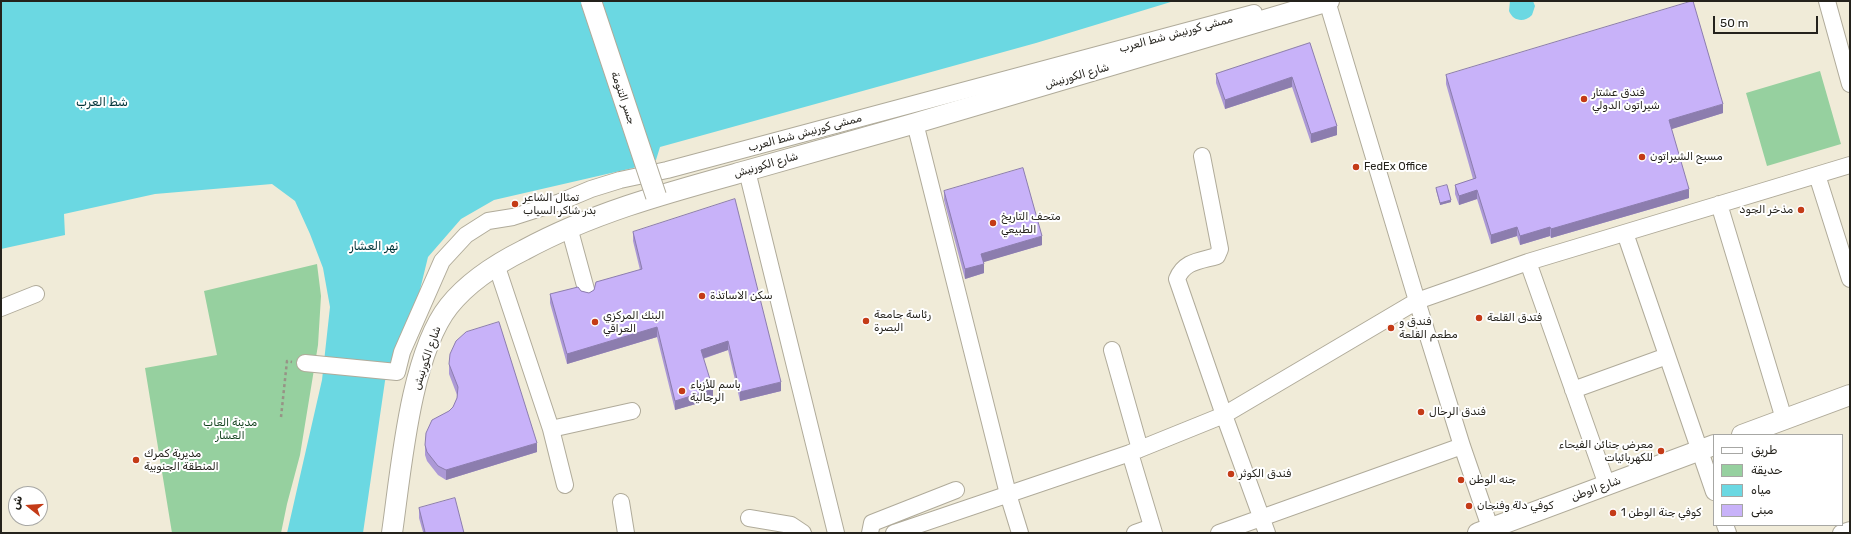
<!DOCTYPE html>
<meta charset="utf-8">
<style>
body{margin:0}
#map{position:relative;width:1851px;height:534px;overflow:hidden;background:#f0ebd8;font-family:Rubik,"Noto Naskh Arabic",sans-serif}
canvas{display:block}
.frame{position:absolute;inset:0;border:2px solid #24221c;pointer-events:none}
.legend{position:absolute;left:1713px;top:434px;width:130px;height:92px;box-sizing:border-box;background:#fff;border:1px solid #a7a7a4;margin:0;padding:5px 7px;list-style:none;font-size:12px;color:#24221c}
.legend li{display:flex;align-items:center;gap:8px;height:20px}
.legend b{width:20px;border:1px solid #a7a7a4}
.north{position:absolute;left:8px;top:486px;width:40px;height:40px;box-sizing:border-box;background:#fff;border:1px solid #a7a7a4;border-radius:50%;rotate:287deg;font-size:11px;font-weight:700;line-height:16px;text-align:center;color:#24221c}
.north::after{content:'';display:block;margin:auto;width:14px;height:18px;background:#c43b17;clip-path:polygon(50% 0,100% 100%,50% 72%,0 100%)}
.scale{position:absolute;left:1713px;top:16px;width:105px;height:18px;box-sizing:border-box;border:2px solid #24221c;border-top:0;padding-left:5px;font-size:12px;line-height:14px;white-space:nowrap;color:#24221c;-webkit-text-stroke:3px #fff;paint-order:stroke}
</style>
<div id="map">
<canvas width="1851" height="534"></canvas>
<div class="frame"></div>
<ul class="legend">
<li><b style="height:5px;background:#fff"></b>طريق</li>
<li><b style="height:11px;background:#96d09f"></b>حديقة</li>
<li><b style="height:11px;background:#6bd8e2"></b>مياه</li>
<li><b style="height:11px;background:#c8b2f9"></b>مبنى</li>
</ul>
<div class="north">ش</div>
<div class="scale">50 m</div>
</div>
<script>
const context = document.querySelector('canvas').getContext('2d');
context.lineJoin = 'round';
function fillPath(path, color) {
  context.fillStyle = color;
  context.fill(path, 'evenodd');
}
function stroke(path, color, width, dash) {
  context.strokeStyle = color;
  context.lineWidth = width;
  context.lineCap = dash ? 'butt' : 'round';
  context.setLineDash(dash || []);
  context.stroke(path);
}
function drawText(font, color, halo, rows, align = 'center') {
  context.font = font + ' Rubik,"Noto Naskh Arabic",sans-serif';
  context.lineWidth = 4;
  context.setLineDash([]);
  context.textBaseline = 'middle';
  context.strokeStyle = halo;
  context.fillStyle = color;
  for (const [text, x, y, turn = 0] of rows) {
    context.save();
    context.translate(x, y);
    context.rotate((+turn || 0) * Math.PI / 180);
    context.textAlign = isNaN(turn) ? turn : align;
    if (halo) context.strokeText(text, 0, 0);
    context.fillText(text, 0, 0);
    context.restore();
  }
}
fillPath(new Path2D(`
 M1820,71L1841,144L1767,166L1746,93Z
 M317,264L321,296L318,345L300,455L287,504L281,533H172L145,368L217,355L204,291Z`), '#96d09f');
fillPath(new Path2D(`
 M1,1H1174L1036,43L660,147L656,160L633,168L494,200L461,219L428,257L418,298L397,343L385,381L363,533H287L322,380L330,307L323,268L310,234L295,201L272,184L155,194L64,214L65,235L1,249Z
 M1510,1H1533L1535,6L1532,15C1524,23 1513,21 1509,11Z`), '#6bd8e2');
const minor = new Path2D(`
 M1327,1L1417,301L1462,446L1492,533
 M1827,1L1850,84
 M915,123L1008,494L1020,533
 M1202,156L1220,249L1217,256C1200,261 1184,261 1177,279L1224,415L1267,533
 M747,171L836,533
 M1817,175L1850,279
 M1719,204L1784,419
 M569,227L587,293
 M1625,233L1714,492
 M1528,262L1607,485
 M496,264L551,429L565,485
 M1,308L36,294
 M1112,350L1140,449
 M305,363L397,372L402,352L442,261L466,235L488,221L513,217L560,202L591,189L620,180L667,170L1254,13
 M1573,390L1667,356
 M551,429L632,411
 M1130,453L1154,533
 M621,502L626,533
 M749,518L791,525L803,533
 M1725,525L1728,533
 M870,533L872,523L956,490
 M894,533L1130,453L1224,415L1417,301L1528,262L1850,165
 M1135,533L1152,527
 M1219,533L1462,446
 M1841,533L1850,530`);
const major = new Path2D(`
 M1742,435L1850,395
 M392,533C401,471 410,355 449,306C469,281 496,264 524,250C594,212 670,192 746,171C803,155 859,139 916,123C1054,83 1191,41 1329,1
 M1478,533L1714,445`);
stroke(minor, '#b0ab9a', 18);
stroke(major, '#b0ab9a', 22);
stroke(new Path2D(`
 M281,417L287,361L292,362`), '#979386', 2.5, [3, 3]);
stroke(minor, '#fff', 16);
stroke(major, '#fff', 20);
const majorBridge = new Path2D(`
 M591,1L656,196`);
stroke(majorBridge, '#b0ab9a', 22, []);
stroke(majorBridge, '#fff', 20);
fillPath(new Path2D(`
 M1310,43L1337,135L1311,143L1292,87L1225,109L1216,83V74Z
 M1446,75L1723,113L1671,129L1689,198L1551,238L1550,236L1520,245L1517,236L1491,244L1477,199L1459,205L1455,194V185L1473,179L1446,84Z
 M1436,188L1451,202L1440,205L1436,190Z
 M944,191L1042,245L983,262L984,273L965,279L944,200Z
 M633,232L781,391L740,401L728,350L703,359L713,399L675,410L657,337L567,364L550,303V294L581,291L589,293L640,270L633,241Z
 M449,364L537,452L446,480L438,475L427,461L425,455V445L453,407L457,398V395L449,374Z
 M419,508L464,533L423,532L419,518Z`), '#ac99d6');
fillPath(new Path2D(`
 M1292,77V87L1225,109V100Z
 M1723,104V113L1669,130V120Z
 M1337,126V135L1311,143V134Z
 M1689,189V198L1551,238V229Z
 M1477,190V199L1459,205V196Z
 M1451,200V202L1440,205V203Z
 M1517,227V236L1491,244V235Z
 M1550,227V236L1520,245V236Z
 M1042,236V245L981,263V254Z
 M984,264V273L965,279V269Z
 M657,327V337L567,364V354Z
 M728,341V350L701,359V350Z
 M781,382V391L740,401V392Z
 M713,389V399L675,410V401Z
 M537,443V452L446,480V470Z`), '#8c7dae');
const building = new Path2D(`
 M1693,1L1723,104L1669,120L1689,189L1551,229L1550,227L1520,236L1517,227L1491,235L1477,190L1459,196L1455,185L1476,178L1446,75Z
 M1310,43L1337,126L1311,134L1292,77L1225,100L1216,74Z
 M1023,168L1042,236L981,254L984,264L965,269L944,191Z
 M1447,185L1451,200L1440,203L1436,188Z
 M735,199L781,382L740,392L728,341L701,350L713,389L675,401L657,327L567,354L550,294L578,287L581,291L589,293L594,290L596,282L642,269L633,232Z
 M499,322L537,443L446,470L438,466L427,452L425,445L426,433L432,420L449,411L453,407L457,398L458,387L449,364L450,354L456,341L466,332Z
 M455,498L464,533H420L425,532L419,508Z`);
fillPath(building, '#c8b2f9');
stroke(building, '#8c7dae', 1);
for (const [x, y, r, color] of [
 [1584,99,4,"#c43b17"],
 [1642,157,4,"#c43b17"],
 [1356,167,4,"#c43b17"],
 [515,204,4,"#c43b17"],
 [1801,210,4,"#c43b17"],
 [993,223,4,"#c43b17"],
 [702,296,4,"#c43b17"],
 [1479,318,4,"#c43b17"],
 [866,321,4,"#c43b17"],
 [595,322,4,"#c43b17"],
 [1391,328,4,"#c43b17"],
 [682,391,4,"#c43b17"],
 [1421,412,4,"#c43b17"],
 [1661,451,4,"#c43b17"],
 [136,460,4,"#c43b17"],
 [1231,474,4,"#c43b17"],
 [1461,480,4,"#c43b17"],
 [1469,506,4,"#c43b17"],
 [1613,513,4,"#c43b17"]
]) {
  const dot = new Path2D();
  dot.arc(x, y, r, 0, 2 * Math.PI);
  context.fillStyle = color;
  context.fill(dot);
  stroke(dot, '#fff', 1.5);
}
drawText('11px', '#24221c', '#fff', [
 ["ممشى كورنيش شط العرب",1176,34,-15],
 ["شارع الكورنيش",1077,76,-16],
 ["جسر التنومة",623,98,71],
 ["ممشى كورنيش شط العرب",805,133,-15],
 ["شارع الكورنيش",766,165,-16],
 ["شارع الكورنيش",427,358,-71],
 ["شارع الوطن",1596,489,-20]
]);
drawText('11px', '#24221c', '#fff', [
 ["فندق عشتار",1592,93],
 ["شيراتون الدولي",1592,106],
 ["مسبح الشيراتون",1650,157],
 ["FedEx Office",1364,167],
 ["تمثال الشاعر",523,198],
 ["بدر شاكر السياب",523,211],
 ["مذخر الجود",1793,210,"right"],
 ["متحف التاريخ",1001,217],
 ["الطبيعي",1001,230],
 ["سكن الاساتذة",710,296],
 ["رئاسة جامعة",874,315],
 ["البصرة",874,328],
 ["البنك المركزي",603,316],
 ["العراقي",603,329],
 ["فتدق القلعة",1487,318],
 ["فندق و",1399,322],
 ["مطعم القلعة",1399,335],
 ["باسم للأزياء",690,385],
 ["الرجالية",690,398],
 ["فندق الرحال",1429,412],
 ["معرض جنائن الفيحاء",1653,445,"right"],
 ["للكهربائيات",1653,458,"right"],
 ["مديرية كمرك",144,454],
 ["المنطقة الجنوبية",144,467],
 ["فندق الكوثر",1239,474],
 ["جنه الوطن",1469,480],
 ["كوفي دلة وفنجان",1477,506],
 ["كوفي جنة الوطن 1",1621,513]
], 'left');
drawText('11px', '#103f1c', '#fff', [
 ["مدينة العاب",230,423],
 ["العشار",230,436]
]);
drawText('italic 12px', '#003439', '#fff', [
 ["شط العرب",102,103],
 ["نهر العشار",374,247]
]);
</script>
